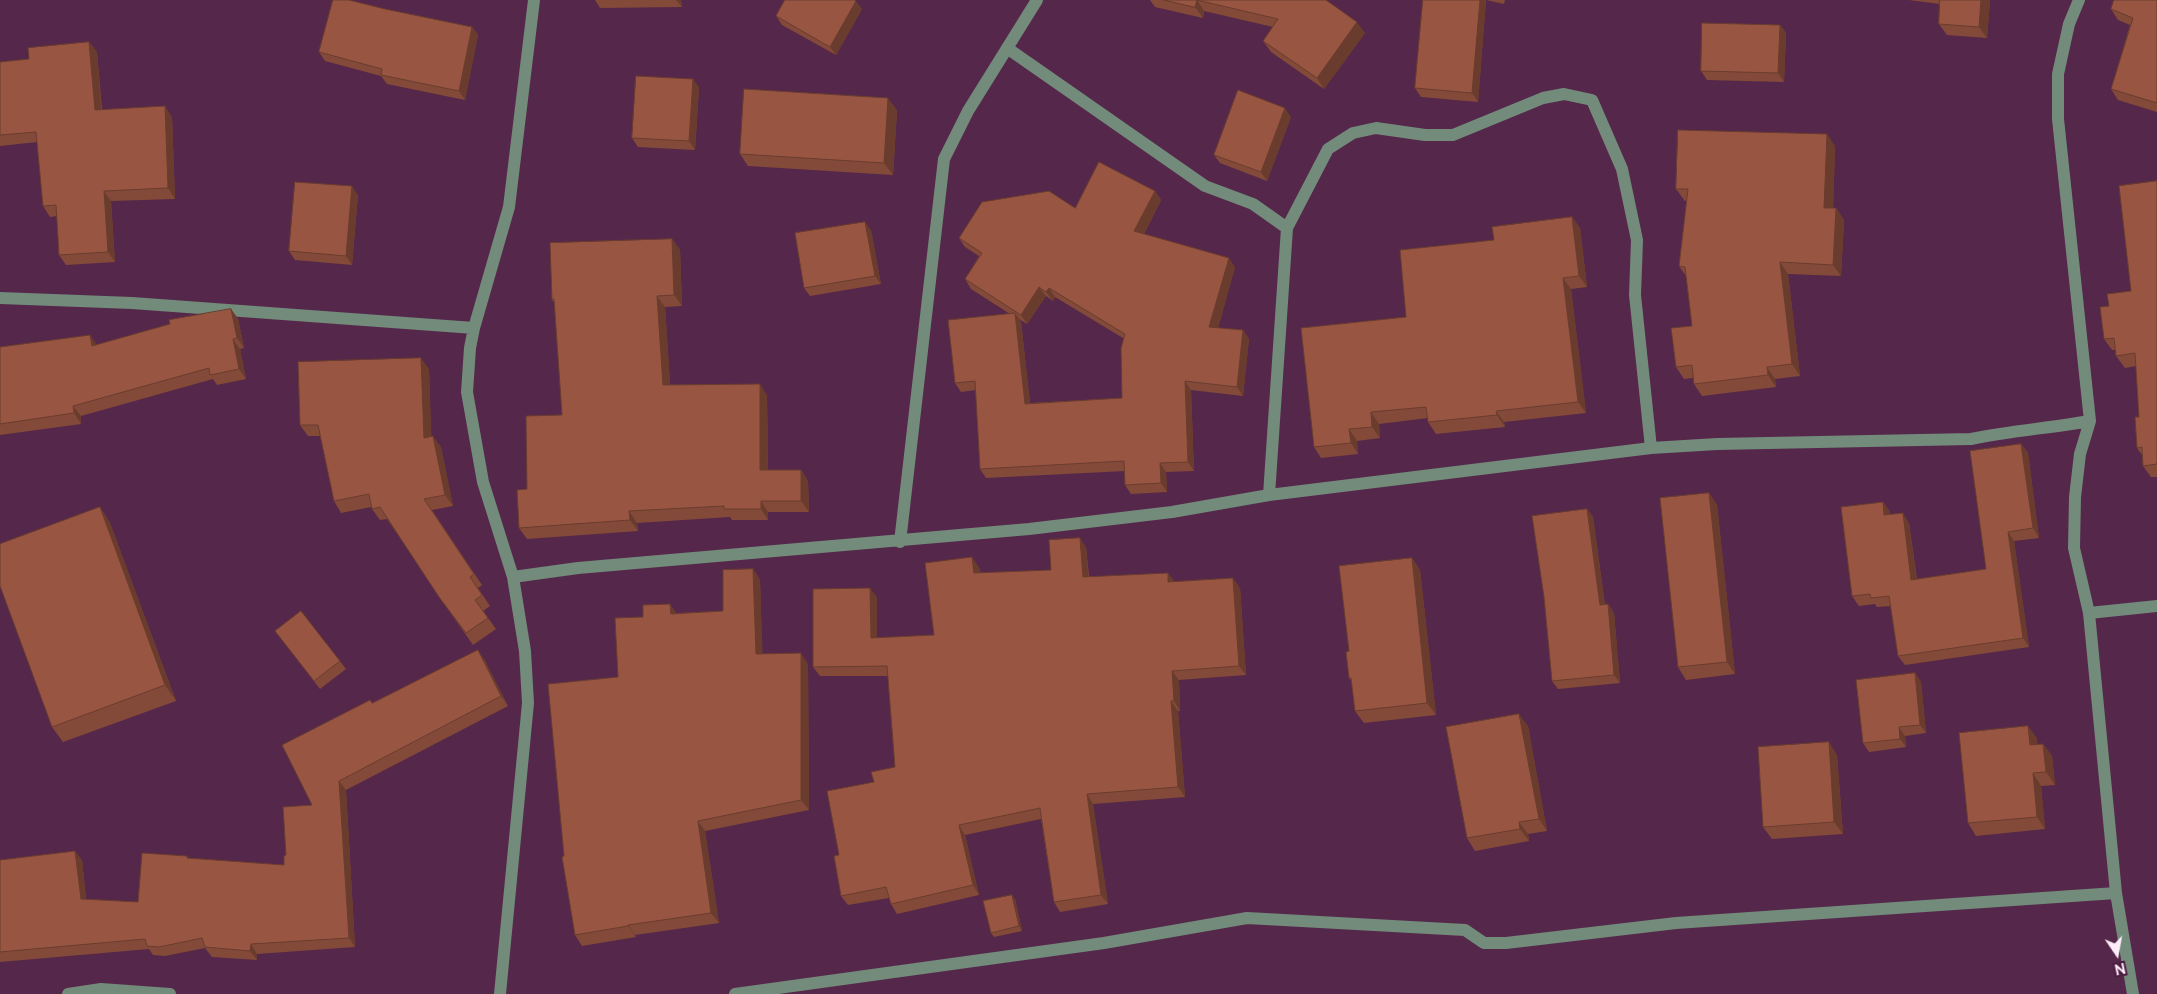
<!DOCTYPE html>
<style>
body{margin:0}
#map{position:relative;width:2157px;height:994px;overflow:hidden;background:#55274a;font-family:Raleway,sans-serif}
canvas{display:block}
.north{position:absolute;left:2092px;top:929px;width:50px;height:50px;-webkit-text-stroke:4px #4a1c3f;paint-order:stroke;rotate:168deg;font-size:14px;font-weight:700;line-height:20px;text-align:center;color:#feecf9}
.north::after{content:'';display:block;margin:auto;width:18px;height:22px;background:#feecf9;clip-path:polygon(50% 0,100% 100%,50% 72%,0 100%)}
</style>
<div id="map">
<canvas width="2157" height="994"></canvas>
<div class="north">N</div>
</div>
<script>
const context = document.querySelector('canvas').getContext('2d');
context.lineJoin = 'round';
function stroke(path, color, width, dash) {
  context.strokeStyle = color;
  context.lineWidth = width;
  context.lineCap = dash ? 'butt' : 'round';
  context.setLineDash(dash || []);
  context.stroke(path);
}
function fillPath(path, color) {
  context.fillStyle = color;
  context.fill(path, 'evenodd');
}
stroke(new Path2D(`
 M2079,0L2069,24L2058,74V119L2090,421L2080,454L2075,497L2074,548L2089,613L2116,893L2133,994
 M1007,48L1205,186L1253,204L1287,228
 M0,298L132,303L474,328
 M1269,495L1287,228L1328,149L1353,133L1376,128L1425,135H1453L1543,98L1564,94L1592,100L1622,169L1637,240L1635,295L1651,448
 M900,542L944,159L968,111L1037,0
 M513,577L578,568L1029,529L1172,512L1269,495L1651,448L1717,444L1971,439C2010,431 2050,428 2090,421
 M2089,613L2157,606
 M68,994L101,989L170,994
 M500,994L528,703L525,651L513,577L483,482L467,392L470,348L474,328L509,207L534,0
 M735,994L1104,943L1247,918L1465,930L1484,943H1506L1676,923L2116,893`), '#728b7b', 12);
fillPath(new Path2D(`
 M595,0H681L682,7L600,8Z
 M1150,0H1326L1365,33L1324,89L1271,52L1263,41L1273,27L1204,11L1203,18L1155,7Z
 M1423,0H1505L1504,4L1486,0L1478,102L1421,97L1415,88Z
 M1909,0H1990L1987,38L1947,35L1939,24L1940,4Z
 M2157,0V112L2118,100L2111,89L2130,25L2118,20L2111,9Z
 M385,9L472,27L478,35L465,100L387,84L381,76L325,61L319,52Z
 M862,9L836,55L782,25L776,16Z
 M1780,25L1786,33L1784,82L1707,80L1701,71Z
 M89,42L97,52L102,109L172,117L175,199L111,201L115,262L66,265L59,255L57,216L50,217L43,206L37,142L0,146V62L29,59Z
 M699,87L695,150L638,147L632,138Z
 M897,110L893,175L748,166L740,154Z
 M1291,117L1267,181L1220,163L1214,155Z
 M1835,146L1833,208H1836L1844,220L1841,276L1788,274L1800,376L1775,379L1776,387L1702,396L1694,384L1693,378L1684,379L1676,367L1692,326L1686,276L1679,266L1687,201H1685L1676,189Z
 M2157,181V477H2151L2143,466L2142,455L2137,448L2139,417L2136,366L2125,368L2116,356V350H2112L2104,339L2109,306L2131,291Z
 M1155,191L1161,200L1144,234L1235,267L1218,328L1243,330L1249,339L1243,396L1191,390L1194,471L1166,472L1167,492L1131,494L1125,485V471L986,478L980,469L976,390L961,392L955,383L1010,314L971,289L965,279L979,256L965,247L959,238L1075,208ZM1046,296L1053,301L1055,297L1123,338L1122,398L1030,403L1021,322L1019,319L1027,324Z
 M358,195L352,265L295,260L289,251Z
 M1572,217L1580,228L1587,287L1571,289L1586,413L1504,422L1505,427L1436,434L1428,422V418L1379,424L1380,438L1357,441L1358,454L1321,458L1314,447L1406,317L1494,240Z
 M871,230L881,284L810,296L804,288Z
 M672,239L680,250L682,306L665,307L670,385L767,395L768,470H801L808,481L809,512H768V520H732L730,517L637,523L638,531L527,539L519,528L527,489L562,415L555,303L552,300Z
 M231,309L238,319L244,348L240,349L246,379L217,385L213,379L81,416V424L0,435V347L97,345L170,324Z
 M429,369L431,436L441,447L453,506L432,510L482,585L478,588L490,606L483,611L496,629L473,645L447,608L387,519L380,520L372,509L371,507L341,513L334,501L320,436H308L300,425Z
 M2021,444L2028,453L2039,538L2014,541L2029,647L1905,665L1898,656L1891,606L1877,607L1875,604L1859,606L1852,596L1883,502L1890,512V514L1909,523L1917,579L1986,569Z
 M1709,493L1717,505L1735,674L1686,680L1678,667Z
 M100,507L110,523L176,701L63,742L52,727Z
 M1587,509L1593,517L1605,605L1608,604L1614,613L1620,683L1558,689L1552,681Z
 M1086,547L1089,576L1174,582L1240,588L1246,675L1179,680L1180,711H1178L1185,797L1093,804L1108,904L1060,912L1054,902L1041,819L965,835L979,895L897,914L891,904L889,898L848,905L841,896L839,855L874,782L895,767L888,676H820L813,667L877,597V638L934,635L979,567L980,573L1051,570Z
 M1412,558L1420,570L1436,715L1364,723L1355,711L1352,682L1349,678V651Z
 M753,569L760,580L762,654L808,664L809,810L705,831L719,923L635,935L636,937L582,946L575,935L564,856L618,677L643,617L677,613L723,611Z
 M275,631L340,661L346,669L320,689Z
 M484,659L508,706L346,790L355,947L257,954V960L212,957L205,948L165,956L153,955L149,949L0,962V860H82L86,899L138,902L187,856L188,858L284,865L286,855L312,805L372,703Z
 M1915,673L1921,682L1926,733L1905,736L1906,747L1869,752L1863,743Z
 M1528,726L1547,831L1528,834L1529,841L1475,851L1467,838Z
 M2037,738V744H2043L2052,756L2055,785L2041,786L2045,829L1976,836L1968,823Z
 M1837,755L1843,834L1772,839L1763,827Z
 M1015,899L1022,931L994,937L991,933Z`), '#834a39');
fillPath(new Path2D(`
 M676,0H681L682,7Z
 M1197,0L1204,11L1203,18L1195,7Z
 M1480,0H1486L1478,102L1472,93Z
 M1981,0H1990L1987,38L1979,27Z
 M856,1L862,9L836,55L830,47Z
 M1357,22L1365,33L1324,89L1317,78Z
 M1780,25L1786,33L1784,82L1778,73Z
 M472,27L478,35L465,100L459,91Z
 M89,42L97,52L102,120L95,110Z
 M693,79L699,87L695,150L689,141Z
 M888,98L897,110L893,175L884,163Z
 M165,106L172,117L175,199L168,188Z
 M1285,108L1291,117L1267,181L1261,172Z
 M1827,134L1835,146L1833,219L1824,208Z
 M352,186L358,195L352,265L346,256Z
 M104,191L111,201L115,262L108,252Z
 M1155,191L1161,200L1141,240L1134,231Z
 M1836,208L1844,220L1841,276L1833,265Z
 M1572,217L1580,228L1587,287L1579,276Z
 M865,222L871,230L881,284L875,276Z
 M672,239L680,250L682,306L674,295Z
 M1229,258L1235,267L1216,336L1209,327Z
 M1780,262L1788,274L1800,376L1792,364Z
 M1563,278L1571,289L1586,413L1578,402Z
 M1039,287L1046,296L1027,324L1021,315Z
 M1049,288L1055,297L1053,301L1046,292Z
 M657,296L665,307L671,396L663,385Z
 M231,309L238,319L244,348L237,338Z
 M1015,313L1021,322L1031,413L1025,404Z
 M1243,330L1249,339L1243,396L1237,387Z
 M90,335L97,345L92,346Z
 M233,339L240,349L246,379L239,369Z
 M421,358L429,369L432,449L424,438Z
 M1767,367L1775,379L1776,387L1768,375Z
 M1185,381L1191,390L1194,471L1188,462Z
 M760,384L767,395L768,481L760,470Z
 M73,406L81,416V424L74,413Z
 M1496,411L1504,422L1505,427L1497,415Z
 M1371,412L1379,424L1380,438L1372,427Z
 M1349,429L1357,441L1358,454L1351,443Z
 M433,436L441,447L453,506L445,495Z
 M2021,444L2028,453L2039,538L2033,528Z
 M1160,463L1166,472L1167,492L1161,483Z
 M801,470L808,481L809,512L801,501Z
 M1709,493L1717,505L1735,674L1727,662Z
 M761,501L768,512V520L761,509Z
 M1883,502L1890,512L1891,525L1884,515Z
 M100,507L110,523L176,701L165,685Z
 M1587,509L1593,517L1606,614L1600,605Z
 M629,511L637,523L638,531L630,520Z
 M1903,513L1909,523L1918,590L1911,580Z
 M2008,532L2014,541L2029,647L2023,638Z
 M1080,538L1086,547L1089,586L1083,577Z
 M972,557L979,567L981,583L974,573Z
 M1412,558L1420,570L1436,715L1427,703Z
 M753,569L760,580L763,665L756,654Z
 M1168,573L1175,582H1168Z
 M1233,578L1240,588L1246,675L1239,666Z
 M870,588L877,597V647L871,638Z
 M670,604L678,615L671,614Z
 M1608,604L1614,613L1620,683L1614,675Z
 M478,650L484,659L508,706L501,696Z
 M801,653L808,664L809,810L801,800Z
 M1172,671L1179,680L1180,711L1174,701Z
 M1915,673L1921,682L1926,733L1920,725Z
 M1171,701L1178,711L1185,797L1178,787Z
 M1519,714L1528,726L1547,831L1539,819Z
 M2028,726L2037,738L2038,757L2030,745Z
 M1899,727L1905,736L1906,747L1900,739Z
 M1829,742L1837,755L1843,834L1834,822Z
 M2043,744L2052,756L2055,785L2046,772Z
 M2033,773L2041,786L2045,829L2037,817Z
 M339,781L346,790L355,947L349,938Z
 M1087,794L1093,804L1108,904L1101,895Z
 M698,821L705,831L719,923L711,913Z
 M1519,822L1528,834L1529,841L1520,829Z
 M959,825L965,835L979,895L973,885Z
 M75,851L82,860L87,908L81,899Z
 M1012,895L1015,899L1022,931L1019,926Z
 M628,925L635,935L636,937L628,926Z
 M251,944L257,954V960L250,951Z`), '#6a3c2e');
const building = new Path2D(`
 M333,0H349L385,9L472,27L459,91L381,75L382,69L319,52Z
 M785,0H855L856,1L830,47L776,16Z
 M1164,0H1326L1357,22L1317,78L1263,41L1278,19L1197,0L1195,7Z
 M1423,0H1480L1472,93L1415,88Z
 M1940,0H1981L1979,27L1939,24Z
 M2114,0H2157V103L2111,89L2133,18L2111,9Z
 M1702,23L1780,25L1778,73L1701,71Z
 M89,42L95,110L165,106L168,188L104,191L108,252L59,255L56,205L43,206L36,132L0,135V62L29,59L28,48Z
 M636,76L693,79L689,141L632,138Z
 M744,89L888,98L884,163L740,154Z
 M1238,90L1285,108L1261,172L1214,155Z
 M1678,130L1827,134L1824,208H1836L1833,265L1780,262L1792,364L1767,367L1768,375L1694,384L1692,365L1676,367L1671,328L1692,326L1685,267L1679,266L1688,189H1676Z
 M1099,162L1155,191L1134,231L1229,258L1209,327L1243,330L1237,387L1185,381L1188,462L1160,463L1161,483L1125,485L1124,461L980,469L975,381L955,383L948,320L1015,313L1025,404L1122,398L1121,348L1125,334L1049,288L1046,292L1039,287L1021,315L965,279L982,253L959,238L982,202L1049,191L1075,208Z
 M2157,181V464L2143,466L2142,447L2137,448L2135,417H2139L2135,353L2116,356L2114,338L2104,339L2100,307L2109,306L2107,294L2131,291L2119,186Z
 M295,182L352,186L346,256L289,251Z
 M1572,217L1579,276L1563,278L1578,402L1496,411L1497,415L1428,422L1426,407L1371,412L1372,427L1349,429L1351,443L1314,447L1301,328L1406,317L1400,250L1494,240L1492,227Z
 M865,222L875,276L804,288L795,233Z
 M672,239L674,295L657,296L663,385L760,384V470H801V501H761V509H724V506L629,511L630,520L519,528L517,490L527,489L526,416L562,415L554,299L552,300L550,243Z
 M231,309L237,338L233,339L239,369L210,375L209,368L73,406L74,413L0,424V347L90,335L92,346L170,324L169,320Z
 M421,358L424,438L433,436L445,495L424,499L474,574L470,577L482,595L475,600L488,618L466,633L439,597L380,507L372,509L369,494L334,501L318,425H300L298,362Z
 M2021,444L2033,528L2008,532L2023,638L1898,656L1889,596L1871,598L1870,594L1852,596L1841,507L1883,502L1884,515L1903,513L1911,580L1986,569L1970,451Z
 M1709,493L1727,662L1678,667L1660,498Z
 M100,507L165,685L52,727L0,586V544Z
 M1587,509L1600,605L1608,604L1614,675L1552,681L1544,597L1532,516Z
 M1080,538L1083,577L1168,573V582L1233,578L1239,666L1172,671L1174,701H1171L1178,787L1087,794L1101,895L1054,902L1040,808L959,825L973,885L891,904L886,887L841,896L834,856L839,855L827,791L874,782L871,772L895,767L887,666L813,667V589L870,588L871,638L934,635L925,563L972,557L974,573L1051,570L1049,540Z
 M1412,558L1427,703L1355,711L1351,678H1349L1346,652L1349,651L1339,566Z
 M753,569L756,654L801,653V800L698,821L711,913L628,925V926L575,935L562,857L564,856L548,684L618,677L615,618L643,617V605L670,604L671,614L723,611V570Z
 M301,611L340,661L314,681L275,631Z
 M478,650L501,696L339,781L349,938L251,944L250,951L205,947L202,938L159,947L147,946L145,939L0,952V860L75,851L81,899L138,902L142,853L187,856V858L284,865V856L286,855L283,807L312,805L282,745L370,700L372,703Z
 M1915,673L1920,725L1899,727L1900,739L1863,743L1856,680Z
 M1519,714L1539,819L1519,822L1520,829L1467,838L1446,727Z
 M2028,726L2030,745L2043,744L2046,772L2033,773L2037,817L1968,823L1959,733Z
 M1829,742L1834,822L1763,827L1758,747Z
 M1012,895L1019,926L991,933L983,901Z`);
fillPath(building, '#985642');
stroke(building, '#6a3c2e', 1);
</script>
